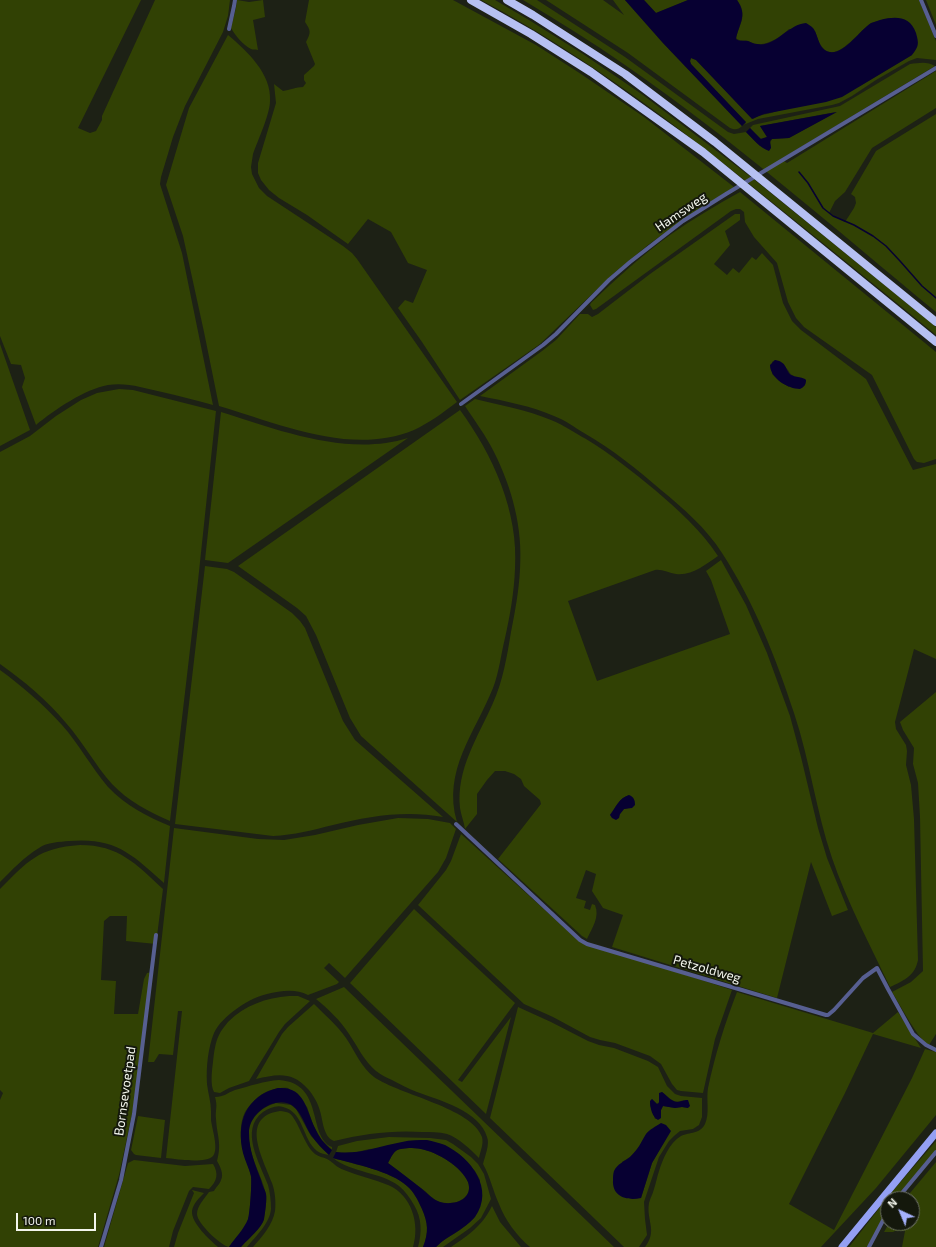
<!DOCTYPE html>
<style>
body{margin:0}
#map{position:relative;width:936px;height:1247px;overflow:hidden;background:#1d2115;font-family:"Exo 2",sans-serif}
canvas{display:block}
.north{position:absolute;left:880px;top:1191px;width:40px;height:40px;box-sizing:border-box;background:#14180c;border:1px solid #6d7166;border-radius:50%;rotate:316deg;font-size:11px;font-weight:700;line-height:16px;text-align:center;color:#f3f6ed}
.north::after{content:'';display:block;margin:auto;width:14px;height:18px;background:#a5b1fc;clip-path:polygon(50% 0,100% 100%,50% 72%,0 100%)}
.scale{position:absolute;left:16px;top:1213px;width:80px;height:18px;box-sizing:border-box;border:2px solid #f3f6ed;border-top:0;padding-left:5px;font-size:12px;line-height:14px;white-space:nowrap;color:#f3f6ed;-webkit-text-stroke:3px #14180c;paint-order:stroke}
</style>
<div id="map">
<canvas width="936" height="1247"></canvas>
<div class="north">N</div>
<div class="scale">100 m</div>
</div>
<script>
const context = document.querySelector('canvas').getContext('2d');
context.lineJoin = 'round';
function fillPath(path, color) {
  context.fillStyle = color;
  context.fill(path, 'evenodd');
}
function stroke(path, color, width, dash) {
  context.strokeStyle = color;
  context.lineWidth = width;
  context.lineCap = dash ? 'butt' : 'round';
  context.setLineDash(dash || []);
  context.stroke(path);
}
function drawText(font, color, halo, rows, align = 'center') {
  context.font = font + ' "Exo 2",sans-serif';
  context.lineWidth = 4;
  context.setLineDash([]);
  context.textBaseline = 'middle';
  context.strokeStyle = halo;
  context.fillStyle = color;
  for (const [text, x, y, turn = 0] of rows) {
    context.save();
    context.translate(x, y);
    context.rotate((+turn || 0) * Math.PI / 180);
    context.textAlign = isNaN(turn) ? turn : align;
    if (halo) context.strokeText(text, 0, 0);
    context.fillText(text, 0, 0);
    context.restore();
  }
}
fillPath(new Path2D(`
 M0,0H141L78,128L90,133L96,131L102,120V116L155,0H230L228,16L223,32L185,106L173,137L161,177L160,184L182,253L213,405C196,400 179,396 162,392C144,388 126,382 108,385C85,389 54,410 36,425L22,387L25,378L21,365L11,364L0,336Z
 M237,0L249,2L263,0L265,17L253,20L258,50C255,49 253,50 251,49C243,45 235,35 231,28L236,8Z
 M309,0H453L536,45L581,74L644,117L734,187L689,215L648,245L614,273L540,344L460,400L422,342L398,308L405,300L413,303L427,270L408,263L391,232L368,219L348,244L307,215L279,198L269,190L261,180L258,173V163L276,103L274,84L283,91C290,90 296,87 303,87L306,83L304,80V75L314,66L315,64L306,42C311,32 311,31 305,22Z
 M481,0H495L529,20L583,54L643,95L751,177L936,327V335C885,293 834,252 783,211C687,133 590,58 481,0Z
 M523,0H537L625,57L728,132L734,134L746,132L760,146L771,148L770,143L772,139L789,138L836,112L760,126L767,137L760,139L750,128L753,125L840,106L910,64C919,63 927,61 935,66L781,159L787,163L936,71V108L872,148L845,192L835,201L829,213L845,222L854,208L856,203L855,197L851,194L876,151L936,114V312C834,228 734,140 625,65C592,42 558,21 523,0Z
 M546,0H603L624,15L613,0H625L663,43L742,126C738,130 735,130 730,128L628,53Z
 M644,0H688L656,13Z
 M737,0H919L936,41V60L917,58L909,61L876,80L852,96L839,103L832,105L758,119L743,125L746,123L691,64L690,61L691,58L696,60L753,119L758,116L771,113L860,86L912,55L894,18C887,19 877,20 870,24C859,31 836,64 823,48C819,44 817,37 815,31L789,29C782,36 767,46 757,44C754,44 751,42 748,41C743,40 740,42 736,38C740,23 748,15 737,0Z
 M926,0H936V25Z
 M228,35C247,51 272,74 270,101C270,114 258,140 253,154L251,167L252,174L259,188L267,196L343,246L352,253L357,259L457,402C444,412 429,423 414,430C351,456 280,424 219,406L204,332L183,236L166,185L189,108Z
 M740,192L936,352V459L924,463L917,462L914,459L872,375L804,327L796,318L788,302L777,263L754,237L745,222L744,212L740,209H736L731,211L596,309L593,310L590,305L591,303C616,279 642,255 670,235C693,219 716,205 740,192Z
 M735,214H740V220L725,231L730,245L714,264L727,275L733,268L739,273L752,257L756,260L762,253L773,265L783,303L792,321L801,330L866,379L913,470L936,464V659L914,649L895,722L896,729L906,745L907,751L906,765L911,785L914,819L918,960C915,976 903,981 890,987C870,945 847,902 832,858C816,811 810,761 794,713C776,658 754,602 722,553C706,528 683,508 661,490C637,469 612,449 584,433C574,427 565,420 554,416C531,406 505,401 480,396L542,351L556,340L580,314H588L592,317L598,314L650,274ZM775,360C778,362 784,365 787,369C790,372 789,374 794,376L789,387L781,382L772,374V362Z
 M0,344L30,430L0,446Z
 M119,389L133,390L216,411L198,581L170,821C149,812 128,801 112,784C95,765 83,742 66,723C47,700 24,681 0,664V452L30,436L56,416L81,400L97,393Z
 M475,399C500,405 527,410 551,420C564,425 575,433 586,439C611,454 633,472 655,490C678,510 701,530 718,556C706,564 692,576 676,574C669,573 662,569 655,570L568,601L597,681L730,634L711,580L706,571L721,560L746,605L767,653L790,716L801,757L818,828L827,858L848,910L832,916L811,862L777,998L612,947L623,915L603,908L592,891L596,874L586,870L576,898L586,901L584,908L590,910L592,904L595,905C600,917 592,928 587,939L582,936L498,859L541,804L540,800L524,786L521,779L514,774L505,771H495L487,780L477,794V814L465,829C464,822 461,815 460,808C456,769 478,737 493,703C503,681 507,656 511,632C515,612 519,590 520,569C523,528 512,488 494,452C486,436 475,421 465,406ZM629,795L628,808L624,809L620,814L610,815C616,807 619,798 629,795Z
 M460,410C493,455 519,512 515,569C514,593 510,616 505,638C501,654 499,673 493,688C475,733 442,771 457,822L361,736L350,718L316,635L306,616L297,608L238,566Z
 M221,412C278,430 348,457 408,438L228,563L205,560Z
 M205,566L227,569L234,572L292,613L300,621L305,628L343,721L355,740L443,817C406,810 369,816 333,825C313,830 294,835 273,836L175,824Z
 M0,670C22,686 43,704 62,725C79,744 91,767 108,787C125,805 148,817 170,826L164,883C132,854 115,837 69,841C60,842 47,842 39,848C24,857 12,870 0,882Z
 M936,692V1034L929,1045C919,1041 899,1003 892,992L911,982L923,971L920,817L918,783L913,764L914,748L903,730L900,722Z
 M398,818L428,819L450,823L456,829L446,858L438,872L345,978L329,963L324,968L339,982L337,984L308,995C295,988 280,991 267,994C255,997 244,1003 235,1010C227,1016 218,1024 214,1033C208,1048 206,1067 207,1084C208,1093 211,1102 211,1111C211,1114 211,1117 211,1120C212,1129 219,1149 213,1156C205,1164 176,1159 166,1158L182,1011H178L173,1055L159,1054L154,1062H148L174,828L258,839L284,840L315,835L358,825Z
 M461,834L578,940L732,990L715,1039L703,1093L681,1091L677,1090L672,1084L661,1064L650,1056L615,1043L600,1040L590,1037L553,1017L524,1004L418,905L446,870L451,861Z
 M80,845C119,845 136,864 163,889L156,944L126,941L127,916H110L104,921L101,980L116,981L114,1014H138L144,979L147,973L153,972L138,1086L119,1175L98,1247H0V1100L3,1093L0,1090V889C28,861 38,848 80,845Z
 M414,909L515,1003L458,1080L462,1082L511,1017L486,1114L350,983Z
 M344,987L614,1247H530C517,1236 505,1220 499,1204C493,1191 490,1176 483,1164C485,1156 490,1144 487,1137C480,1111 439,1100 417,1092C409,1089 400,1084 392,1080C387,1078 381,1075 376,1071C364,1061 358,1047 349,1034C341,1021 328,1009 316,999Z
 M737,992L873,1033L898,1012L921,1048L873,1034L845,1093L789,1204L834,1230L912,1078L925,1049L936,1052V1115L876,1188L821,1247H645C658,1230 646,1221 649,1203C650,1198 653,1194 654,1189C656,1183 657,1177 659,1171C663,1159 669,1143 681,1136C690,1132 700,1134 705,1124C710,1113 706,1100 708,1088C715,1055 725,1023 737,992Z
 M289,996H298L310,1001L285,1024L279,1032L249,1081L229,1088L220,1093L214,1092C210,1085 212,1070 213,1062C214,1053 215,1043 219,1035C221,1030 225,1026 228,1022C245,1005 266,998 289,996Z
 M314,1004C325,1015 337,1025 346,1038C355,1051 361,1067 374,1077C400,1095 472,1108 482,1137C484,1144 480,1152 479,1158C470,1149 459,1138 447,1134C439,1132 430,1132 422,1132C392,1130 363,1134 334,1141C323,1137 323,1120 320,1111C318,1103 313,1095 308,1089C292,1071 277,1074 256,1079L282,1034L288,1027Z
 M518,1007L551,1022L588,1041L599,1045L614,1048L648,1061L658,1067L667,1086L675,1094L681,1096L702,1098V1117L699,1125L693,1129L680,1131L674,1136L669,1141L659,1157L644,1202L645,1219L647,1235L639,1247H624L490,1118ZM662,1092C671,1099 673,1104 684,1100L688,1108L682,1107L675,1108L663,1106L661,1110V1118L655,1119L650,1105L652,1099L657,1104L659,1102ZM670,1131L652,1163L641,1198L622,1162L630,1157L640,1146Z
 M279,1080C325,1083 307,1137 332,1147V1150L321,1139L314,1127L307,1107L288,1088C276,1087 264,1091 255,1100C252,1104 247,1108 245,1112C239,1124 240,1141 244,1154C246,1161 250,1169 251,1177C252,1186 250,1207 249,1217C247,1228 235,1238 229,1247C220,1245 197,1223 197,1214C197,1206 205,1198 209,1192L214,1191C216,1187 220,1184 221,1180C224,1174 220,1166 217,1161C222,1143 217,1136 216,1119C215,1110 218,1107 215,1097C224,1097 227,1093 235,1090C250,1086 264,1081 279,1080Z
 M276,1103L291,1105L296,1109L311,1136L329,1155C325,1154 321,1154 317,1151C302,1139 304,1112 283,1107C277,1105 269,1108 263,1112C239,1130 260,1163 268,1185C270,1192 271,1201 271,1209C270,1223 256,1236 247,1247H241C247,1240 262,1227 264,1219C265,1212 267,1201 266,1194C261,1170 235,1135 258,1113C263,1108 269,1105 276,1103Z
 M280,1111C283,1111 287,1112 289,1113C298,1119 304,1145 315,1154C319,1157 323,1157 327,1159C333,1162 337,1168 344,1170C358,1176 374,1179 388,1185C412,1195 420,1224 413,1247H253C262,1237 273,1224 275,1211C276,1202 275,1191 272,1183C264,1160 238,1117 280,1111Z
 M138,1116L165,1120L161,1158L136,1155L134,1154L131,1150Z
 M389,1137L430,1138L446,1140L453,1144L471,1157L478,1164L484,1174L491,1199L481,1218L470,1228L443,1247H436L442,1241L460,1230L474,1218L480,1180L475,1171L461,1156L444,1145L369,1149L357,1152L345,1153L336,1152L338,1146L357,1141Z
 M936,1141V1150L895,1199H888V1208L867,1247H849L891,1193Z
 M409,1148C413,1148 417,1148 421,1149C437,1152 462,1167 468,1182C474,1200 452,1206 440,1202C434,1200 429,1195 425,1191C412,1182 400,1172 388,1163C395,1150 395,1149 409,1148Z
 M333,1158C354,1164 391,1171 407,1186C414,1192 418,1200 422,1209C428,1223 429,1232 423,1247H418C422,1233 422,1218 414,1205C410,1198 405,1191 399,1186C381,1172 352,1173 333,1158Z
 M134,1160L185,1166L213,1164C219,1174 217,1181 209,1189L193,1187L189,1191L173,1231L169,1247H104L128,1163Z
 M936,1162V1247H902L905,1231H895L893,1232H884L889,1223H912V1199H905Z
 M192,1190L204,1193C199,1198 193,1204 192,1211C191,1223 210,1240 218,1247H174L178,1233L194,1193Z
 M492,1206L500,1222L521,1247H451C469,1235 482,1226 492,1206Z`), '#314104');
fillPath(new Path2D(`
 M625,0H644L656,13L688,0H737C748,16 739,23 736,39C740,42 743,40 748,41C751,42 754,44 757,44C775,48 788,24 806,23C808,24 811,26 813,28C819,36 818,50 830,52C844,55 860,30 871,23C874,22 878,21 880,20C896,16 910,16 916,33C919,44 919,46 912,55L842,97L826,102L764,114L752,119L696,60L691,58L690,61L691,64L746,122L742,126L663,43Z
 M837,112L789,138L772,139L770,141L771,148L769,151C760,148 753,139 746,132L750,128L761,139L767,137L760,126Z
 M775,360C788,362 785,371 791,375C795,377 801,377 805,379L806,380C806,385 804,387 800,389C788,389 770,378 770,365Z
 M629,795C634,797 635,800 635,805L632,808L624,809L620,814L619,818L616,820L612,818L610,815C616,807 619,798 629,795Z
 M278,1088C305,1086 306,1110 315,1128C319,1137 324,1144 332,1150L329,1155C322,1149 316,1142 311,1135C305,1126 302,1113 293,1106C277,1094 248,1113 249,1133C249,1149 255,1165 261,1180C262,1185 265,1190 266,1194C267,1200 265,1213 264,1219C262,1228 247,1240 241,1247H229C235,1238 244,1229 248,1219C250,1213 252,1183 251,1176C249,1168 245,1161 243,1153C236,1122 246,1096 278,1088Z
 M662,1092C666,1095 672,1102 677,1102C681,1102 683,1100 688,1100L690,1106L688,1108L682,1107L675,1108L663,1106L661,1110V1118L658,1120C652,1117 650,1107 650,1101L652,1099L657,1104L659,1103V1093Z
 M661,1123L666,1125L671,1131L652,1163L641,1198C627,1201 612,1197 613,1180C613,1177 613,1174 614,1171C617,1164 625,1161 630,1157C638,1150 641,1142 646,1134C649,1130 656,1126 661,1123Z
 M427,1140C433,1141 439,1143 445,1145C471,1158 495,1189 475,1217C464,1230 448,1235 436,1247H423C429,1232 428,1223 422,1209C418,1200 414,1192 407,1186C391,1171 354,1164 333,1158L336,1152C359,1155 380,1146 402,1142C410,1140 419,1140 427,1140ZM409,1148C413,1148 417,1148 421,1149C437,1152 462,1167 468,1182C474,1200 453,1206 440,1202C433,1200 427,1193 422,1189C411,1180 400,1172 388,1163C395,1150 395,1149 409,1148Z`), '#070032');
stroke(new Path2D(`
 M799,172L808,183L823,208L833,216L854,225L873,236L886,246L900,261L922,286L936,298`), '#070032', 1.5);
stroke(new Path2D(`
 M921,0L936,36
 M229,29L234,6L235,0
 M461,404L543,345L556,334L609,280L630,262L683,221L726,194L936,68
 M456,824L580,940L587,944L826,1015H828L834,1010L863,978L877,968L888,989L913,1034L926,1045L936,1050
 M897,1199L936,1152
 M101,1247L121,1180L134,1114L156,935
 M869,1247L888,1211`), '#575f91', 4);
stroke(new Path2D(`
 M842,1247L936,1133`), '#94a0f3', 7);
stroke(new Path2D(`
 M471,0L531,34L591,72L703,152L936,342
 M507,0L533,15L625,74L715,142L936,322`), '#b6c0f2', 8);
drawText('13px', '#f3f6ed', '#14180c', [
 ["Hamsweg",681,212,-34],
 ["Petzoldweg",707,969,16],
 ["Bornsevoetpad",125,1091,-82]
]);
</script>
